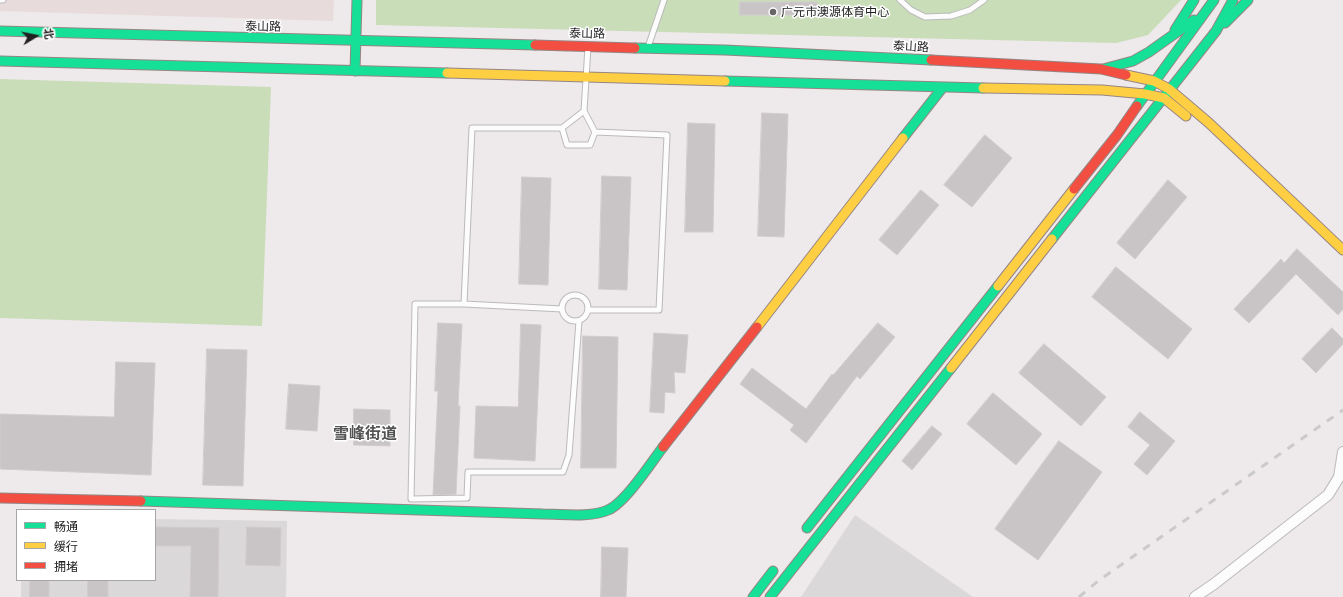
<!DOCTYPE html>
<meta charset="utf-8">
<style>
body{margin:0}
#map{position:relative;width:1343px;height:597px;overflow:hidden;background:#eee9eb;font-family:Figtree,"Noto Sans SC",sans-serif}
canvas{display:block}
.legend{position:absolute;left:16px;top:509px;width:140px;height:72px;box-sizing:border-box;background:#fff;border:1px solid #a6a6a6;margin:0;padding:5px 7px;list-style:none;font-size:12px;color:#202020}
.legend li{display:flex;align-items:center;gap:8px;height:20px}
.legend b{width:20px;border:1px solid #a6a6a6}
.north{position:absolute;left:16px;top:16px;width:40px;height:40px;-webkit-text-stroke:3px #fff;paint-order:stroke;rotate:80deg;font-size:11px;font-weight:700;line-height:16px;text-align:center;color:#202020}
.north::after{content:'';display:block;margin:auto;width:14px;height:18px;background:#202020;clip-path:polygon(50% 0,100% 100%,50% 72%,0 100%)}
</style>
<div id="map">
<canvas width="1343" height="597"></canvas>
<ul class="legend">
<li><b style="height:5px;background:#16e098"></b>畅通</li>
<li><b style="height:5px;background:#ffcf43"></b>缓行</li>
<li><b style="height:5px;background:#f24e42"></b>拥堵</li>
</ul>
<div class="north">北</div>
</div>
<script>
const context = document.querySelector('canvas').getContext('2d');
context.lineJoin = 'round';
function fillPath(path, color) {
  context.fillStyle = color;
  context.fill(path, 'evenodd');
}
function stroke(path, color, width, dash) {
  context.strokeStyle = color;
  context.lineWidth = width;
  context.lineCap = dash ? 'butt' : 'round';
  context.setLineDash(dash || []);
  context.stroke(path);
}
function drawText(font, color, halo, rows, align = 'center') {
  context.font = font + ' Figtree,"Noto Sans SC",sans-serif';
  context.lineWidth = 3;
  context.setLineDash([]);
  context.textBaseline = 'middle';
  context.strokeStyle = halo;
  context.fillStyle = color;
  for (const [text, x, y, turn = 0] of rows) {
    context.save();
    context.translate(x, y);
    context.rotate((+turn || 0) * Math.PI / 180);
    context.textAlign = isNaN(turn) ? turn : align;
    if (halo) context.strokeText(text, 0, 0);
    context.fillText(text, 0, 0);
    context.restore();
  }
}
fillPath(new Path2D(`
 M855,515L973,597H801Z
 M155,519L287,521L286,597H21V580H155Z`), '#dbd8da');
fillPath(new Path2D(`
 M0,0H334L333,21L0,11Z`), '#e8dbdc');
fillPath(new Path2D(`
 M376,0H1181L1148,35L1116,43L376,25Z
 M0,79L271,87L262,326L0,318Z`), '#c9ddb9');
const building = new Path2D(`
 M740,2H817V15H740Z
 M762,113L788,114L784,237L758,236Z
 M688,123L715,124L713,232H685Z
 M985,135L1012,158L972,207L944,185Z
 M602,176L631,177L627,290L599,289Z
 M522,177L551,178L548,285L519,284Z
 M1168,180L1187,197L1135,259L1117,243Z
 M921,190L939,205L897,255L879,240Z
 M1297,249L1343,292V309L1338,315L1296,274L1249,323L1234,309L1281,259L1284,263Z
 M1116,267L1192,329L1168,359L1092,297Z
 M438,323L462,324L458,406H460L456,494L433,495L438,391H435Z
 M878,323L895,337L860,379L857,376L806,443L790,430L794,425L740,384L752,368L806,409L832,374L833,375Z
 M521,324L541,325L535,461L474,458L476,406L518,407Z
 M1332,328L1343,339V344L1316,373L1302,359Z
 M654,333L688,335L685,373L674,372L675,393L665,392L664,413L650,412Z
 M583,336L618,337L616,468H581Z
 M1044,344L1106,397L1081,426L1019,373Z
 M207,349L247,350L243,486L203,485Z
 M116,362L155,363L151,475L0,469V414L114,417Z
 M289,384L320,386L317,431L286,429Z
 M993,393L1042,434L1016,465L967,424Z
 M354,409L390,410V446L354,445Z
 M1140,412L1175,441L1147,475L1134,464L1150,445L1128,427Z
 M932,426L942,434L912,470L902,461Z
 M1059,441L1102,472L1038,560L995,529Z
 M156,527L219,528L218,597H190L191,546H156Z
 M247,527L281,528L280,566L246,565Z
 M602,547L628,548L626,597H601Z
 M30,580H49V597H30Z
 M88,580H108V597H88Z`);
fillPath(building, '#c9c5c7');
stroke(building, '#d1cbce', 1);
const lane = new Path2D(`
 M0,0H3
 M900,0L911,10L925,17L951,16L970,10L984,0
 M648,47L664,0
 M584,111L588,47
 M562,128L584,111L595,132
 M562 308a13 13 0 1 1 26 0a13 13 0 1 1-26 0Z
 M464,304H415L411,499L467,498L468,472H563L569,455L579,321
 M562,309L464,304L472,128H562L567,145H590L595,132L667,135L659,310H588`);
const street = new Path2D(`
 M1195,597L1214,584L1328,495L1339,477L1343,452`);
const fast = new Path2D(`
 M1225,23L1248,0
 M1175,30L1194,0
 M0,31L535,45
 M635,48L725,50L931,60
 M0,61L447,73
 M1103,69L1133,61L1149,52L1194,20
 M355,71L357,0
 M725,81L983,88
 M1137,106L1214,0
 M903,138L943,87
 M1052,239L1216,31L1233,0
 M141,501L543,514C564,514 589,518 608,510C625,503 651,463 663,447
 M807,528L998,286
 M753,597L773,571
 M770,597L951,368`);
const slow = new Path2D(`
 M447,73L725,81
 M1126,75L1154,81L1169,89L1209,123L1343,250
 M983,88L1102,90L1145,94L1164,98L1186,116
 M998,286L1074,189
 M757,327L903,138
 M951,368L1052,239`);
const jam = new Path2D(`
 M535,45L635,48
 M931,60L1101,69L1126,75
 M1074,189L1117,135L1137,106
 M663,447L757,327
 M0,498L141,501`);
stroke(lane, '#bcbabb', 7);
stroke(street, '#bcbabb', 12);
stroke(fast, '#968584', 11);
stroke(slow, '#968584', 11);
stroke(jam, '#968584', 11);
stroke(lane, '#fcfcfc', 5);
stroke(street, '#fcfcfc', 10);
stroke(fast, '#16e098', 9);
stroke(slow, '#ffcf43', 9);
stroke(jam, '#f24e42', 9);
stroke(new Path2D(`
 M1079,597L1098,581L1343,410`), '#cbcacb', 3, [8, 8]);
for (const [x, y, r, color] of [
 [773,12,4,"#686667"]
]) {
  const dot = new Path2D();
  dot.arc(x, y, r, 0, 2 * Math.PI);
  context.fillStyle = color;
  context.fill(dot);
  stroke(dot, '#fff', 1.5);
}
drawText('12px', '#202020', '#fff', [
 ["广元市澳源体育中心",781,12]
], 'left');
drawText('12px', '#202020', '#fff', [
 ["泰山路",263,27,1],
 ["泰山路",587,34,1],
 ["泰山路",911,47,3]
]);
drawText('bold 16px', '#535353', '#fff', [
 ["雪峰街道",365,434]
]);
</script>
